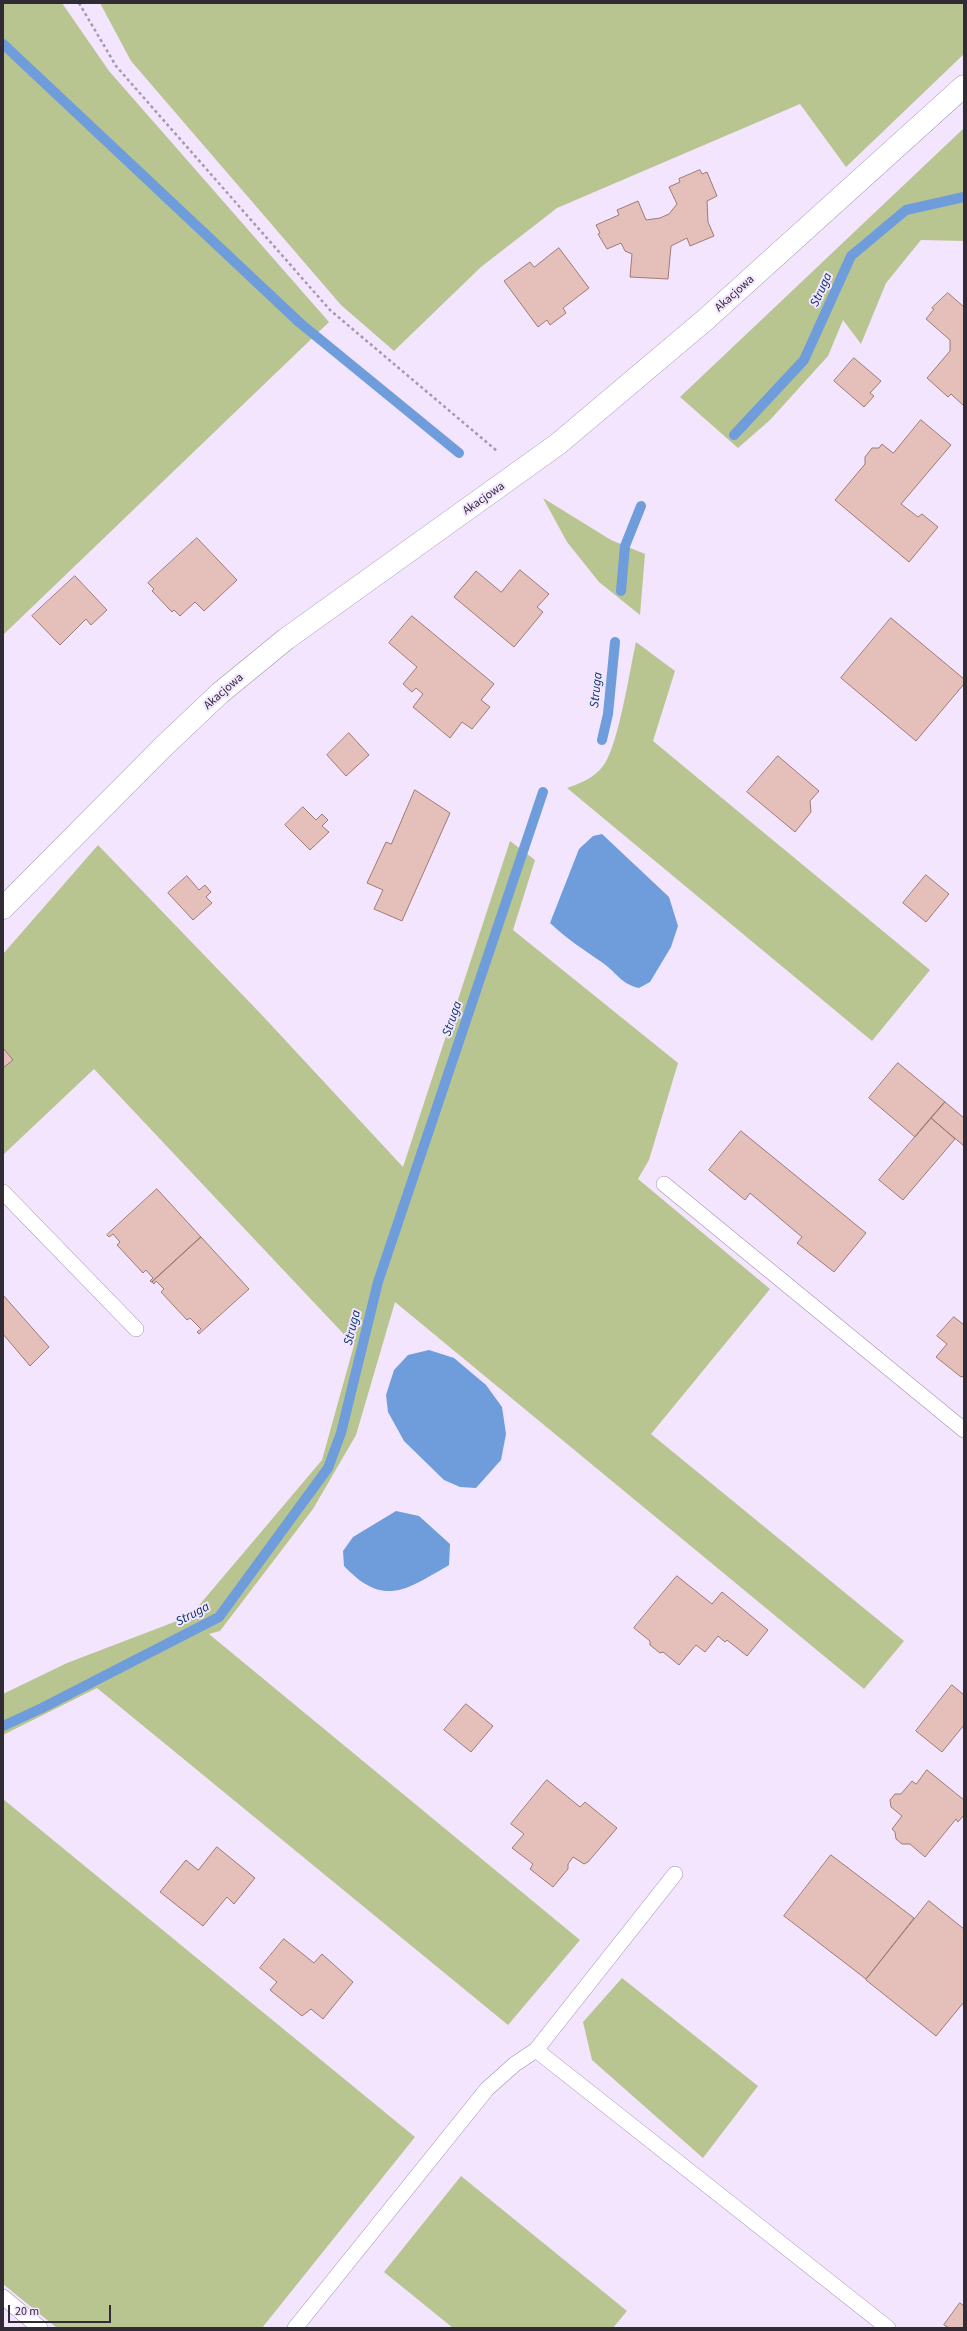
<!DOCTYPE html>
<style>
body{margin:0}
#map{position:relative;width:967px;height:2331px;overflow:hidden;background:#f2e5fd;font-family:"Source Sans 3",sans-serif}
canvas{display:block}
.frame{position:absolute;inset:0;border:4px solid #312b36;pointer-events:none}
.scale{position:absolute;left:8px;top:2305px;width:103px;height:18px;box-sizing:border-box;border:2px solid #312b36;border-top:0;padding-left:5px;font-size:12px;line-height:14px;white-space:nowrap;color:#312b36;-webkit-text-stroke:3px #f2e5fd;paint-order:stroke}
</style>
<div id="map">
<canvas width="967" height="2331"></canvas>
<div class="frame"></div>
<div class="scale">20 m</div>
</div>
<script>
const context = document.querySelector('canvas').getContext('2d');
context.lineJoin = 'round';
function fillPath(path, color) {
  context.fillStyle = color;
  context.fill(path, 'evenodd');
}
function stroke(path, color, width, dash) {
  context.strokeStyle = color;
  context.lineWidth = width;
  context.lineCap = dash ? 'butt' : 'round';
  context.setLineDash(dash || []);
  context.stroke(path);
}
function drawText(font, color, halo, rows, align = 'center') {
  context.font = font + ' "Source Sans 3",sans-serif';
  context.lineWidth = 4;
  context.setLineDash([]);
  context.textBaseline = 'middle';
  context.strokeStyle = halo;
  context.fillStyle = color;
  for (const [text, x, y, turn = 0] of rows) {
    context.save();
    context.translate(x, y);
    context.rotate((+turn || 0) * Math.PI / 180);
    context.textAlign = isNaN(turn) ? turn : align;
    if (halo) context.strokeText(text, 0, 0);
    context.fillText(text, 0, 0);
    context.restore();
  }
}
fillPath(new Path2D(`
 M3,3H62L109,71L329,322L3,635Z
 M100,3H964V54L846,167L800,104L557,208L481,267L394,351L341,305L131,61Z
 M964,128V241L921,240L886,283L861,344L843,320L828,356L770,420L738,448L680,397Z
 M543,498L611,540L645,554L640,615L599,582L567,542Z
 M636,642L675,671L653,741L930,970L872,1041L567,788C581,783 594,778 603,766C618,748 630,669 636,642Z
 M510,841L535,860L513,930L678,1063L649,1160L638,1179L770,1289L651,1434L904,1641L864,1689L395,1302L356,1435L313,1509L220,1631L209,1634L580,1940L508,2025L97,1688L3,1735V1694L67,1663L190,1616L322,1460L354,1345L94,1069L3,1155V954L98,845L260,1013L403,1167Z
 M3,1799L415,2137L262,2328H57L3,2284Z
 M622,1978L758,2086L703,2158L592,2060L583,2022Z
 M461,2176L627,2311L613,2328H453L384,2272Z`), '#b9c591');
fillPath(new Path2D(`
 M602,834L669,897L678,926L671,947L650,982L639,988C621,984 617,973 603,963C584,950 567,939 550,923L579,849L593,836Z
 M429,1350L454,1358L486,1385L502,1407L506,1434L501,1460L476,1488L460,1487L444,1480L404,1441L388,1412L386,1395L394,1370L408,1355Z
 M396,1511L419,1516L450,1544L449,1565C406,1590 384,1608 344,1566L343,1551L353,1537Z`), '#6f9ddb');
stroke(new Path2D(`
 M3,44L300,323L459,453
 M734,435L804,360L851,256L906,210L964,197
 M621,591L625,546L641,506
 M602,740L608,714L615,642
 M3,1726L42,1708L219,1617L328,1468L341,1433L378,1282L543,792`), '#6f9ddb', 10);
const building = new Path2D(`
 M700,170L702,174L707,172L717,196L707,201L708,222L714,236L690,246L687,238L671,246L668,279L630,277L632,254L625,251L621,243L607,249L598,234L600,233L596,225L619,215L617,210L638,201L646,220L660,218L669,214L677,204L669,187L680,182L679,179Z
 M559,248L589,288L563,308L566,313L550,325L547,320L538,327L504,281L530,262L534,267Z
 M948,293L964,307V406L951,394L948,397L927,378L950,351V340L926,319L934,309L932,308Z
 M854,358L881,381L870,393L874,396L864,407L834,381Z
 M921,420L951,445L901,504L918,517L922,514L938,527L909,562L835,500L865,464V457L872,448H879L882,444L893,453Z
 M197,538L237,580L204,611L195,602L180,616L174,610L172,612L152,591L154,589L148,583Z
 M520,570L549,594L537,607L543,612L514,647L454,597L476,571L501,592Z
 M75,576L107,610L91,625L86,619L60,645L32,616Z
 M412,616L494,684L481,700L490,707L472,729L462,722L450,738L413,707L423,694L416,688L412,692L403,684L417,667L389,643Z
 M891,618L964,679V684L916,741L841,678Z
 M349,733L369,755L346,776L327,755Z
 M778,756L819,791L810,801L811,812L795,832L747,792Z
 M415,790L450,813L402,921L374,909L383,890L367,883L386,842L391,844Z
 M303,807L316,820L322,814L328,820L322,826L329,832L310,850L285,825Z
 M926,875L949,894L926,922L903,903Z
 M187,876L199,890L205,885L211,892L206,897L212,903L193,920L168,893Z
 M3,1048L13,1060L3,1068Z
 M898,1063L945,1102L915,1137L869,1098Z
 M945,1102L964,1118V1146L931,1118Z
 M931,1118L955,1139L903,1200L879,1180Z
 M741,1131L866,1233L834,1272L797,1243L802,1237L750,1193L745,1200L709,1170Z
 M157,1189L201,1237L152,1282L150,1281L153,1278L146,1270L143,1273L117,1245L120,1242L113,1234L109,1237L107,1235Z
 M201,1237L249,1289L199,1334L197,1332L201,1329L190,1318L187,1320L161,1292L164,1289L156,1281L154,1284L152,1282Z
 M3,1295L49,1347L30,1366L3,1334Z
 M954,1317L964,1325V1376L961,1377L936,1357L947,1344L937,1336Z
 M677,1576L712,1604L722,1592L768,1630L747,1656L727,1640L725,1642L718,1636L705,1652L696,1645L679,1665L663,1652L660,1653L650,1645V1641L634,1628Z
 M952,1685L964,1695V1725L942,1752L916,1731Z
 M466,1704L493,1726L471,1752L444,1730Z
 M927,1770L964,1800V1815L958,1822L956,1819L925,1857L910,1844H902L896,1839L895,1832L892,1829L902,1816L891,1807L890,1800L895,1794H901L912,1781L916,1784Z
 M547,1780L580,1807L585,1802L617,1828L588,1862L584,1864L573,1857L568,1864V1869L553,1887L530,1869L533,1864L512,1848L524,1834L511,1824Z
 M217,1847L255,1878L234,1904L227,1897L203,1926L160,1892L186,1860L198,1870Z
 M831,1855L914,1918L866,1979L784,1916Z
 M929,1901L964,1929V2002L936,2036L866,1980Z
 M284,1939L314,1963L322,1954L353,1982L323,2019L311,2009L302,2016L270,1990L277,1982L260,1968Z
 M960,2303L964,2306V2328H949L944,2325Z`);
fillPath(building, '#e5c0ba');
stroke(building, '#9d7a75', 1);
const service = new Path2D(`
 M664,1184L964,1430
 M3,1192L136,1329
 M536,2050L888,2328
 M3,2297L40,2328
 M295,2328L487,2089L515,2064L536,2050L675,1874`);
const tertiary = new Path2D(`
 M3,908L163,747L220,693L286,639L558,444L705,320L964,86`);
stroke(service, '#a191ad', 16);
stroke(tertiary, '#a191ad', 23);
stroke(new Path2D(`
 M79,3L116,66L330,310L497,451`), '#a49aac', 2.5, [3, 3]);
stroke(service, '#fff', 15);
stroke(tertiary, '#fff', 22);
drawText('12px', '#312b36', '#f2e5fd', [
 ["Akacjowa",735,294,-42],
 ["Akacjowa",484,499,-35],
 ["Akacjowa",224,692,-41]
]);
drawText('italic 13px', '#05356c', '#f2e5fd', [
 ["Struga",822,290,-66],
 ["Struga",597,690,-84],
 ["Struga",453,1019,-71],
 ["Struga",353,1328,-76],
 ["Struga",193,1615,-28]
]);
</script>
